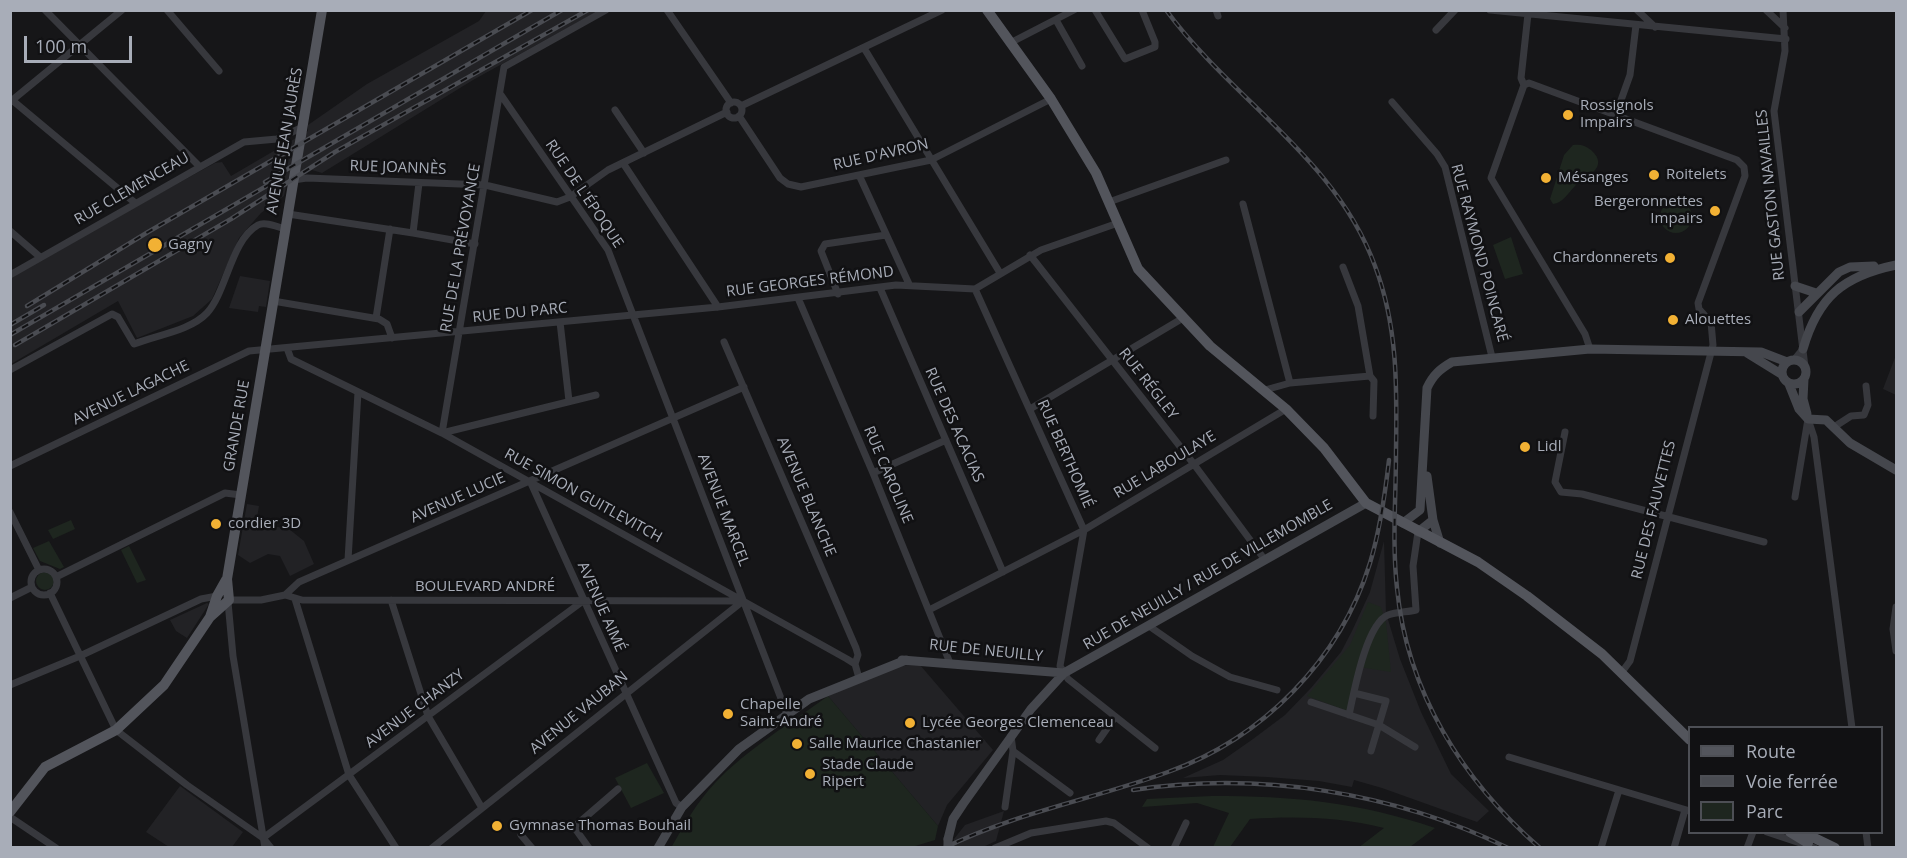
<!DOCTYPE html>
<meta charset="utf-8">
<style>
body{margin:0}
#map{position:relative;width:1907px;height:858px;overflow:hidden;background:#161618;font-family:"Open Sans",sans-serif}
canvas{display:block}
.frame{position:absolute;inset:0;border:12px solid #a8adb8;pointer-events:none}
.legend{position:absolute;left:1688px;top:726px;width:195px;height:108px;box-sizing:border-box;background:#111113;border:2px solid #4d4f55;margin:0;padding:8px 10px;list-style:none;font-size:18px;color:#a8adb8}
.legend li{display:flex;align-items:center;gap:12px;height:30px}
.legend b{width:30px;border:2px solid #4d4f55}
.scale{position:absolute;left:24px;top:36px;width:108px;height:27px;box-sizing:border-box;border:3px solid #a8adb8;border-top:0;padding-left:8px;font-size:18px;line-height:21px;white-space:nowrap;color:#a8adb8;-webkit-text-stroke:4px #111113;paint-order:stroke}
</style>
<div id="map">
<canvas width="1907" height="858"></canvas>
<div class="frame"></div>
<ul class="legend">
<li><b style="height:8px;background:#53555c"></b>Route</li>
<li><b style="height:8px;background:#4a4c52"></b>Voie ferrée</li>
<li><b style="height:16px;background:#1e261f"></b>Parc</li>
</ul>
<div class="scale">100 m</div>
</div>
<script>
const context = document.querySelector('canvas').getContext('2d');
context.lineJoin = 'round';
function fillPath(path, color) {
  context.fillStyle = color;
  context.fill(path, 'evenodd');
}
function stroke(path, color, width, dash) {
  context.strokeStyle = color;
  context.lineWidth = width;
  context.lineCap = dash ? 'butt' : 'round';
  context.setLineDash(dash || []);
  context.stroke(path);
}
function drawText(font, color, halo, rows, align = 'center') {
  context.font = font + ' "Open Sans",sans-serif';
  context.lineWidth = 5;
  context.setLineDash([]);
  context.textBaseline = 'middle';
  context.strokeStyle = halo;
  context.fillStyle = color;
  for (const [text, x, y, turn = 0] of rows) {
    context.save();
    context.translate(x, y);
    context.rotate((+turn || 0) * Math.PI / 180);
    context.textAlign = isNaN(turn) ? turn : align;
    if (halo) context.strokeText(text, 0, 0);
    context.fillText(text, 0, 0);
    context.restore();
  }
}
fillPath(new Path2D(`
 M486,11H598L473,80L322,173L312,170L286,187L284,196L261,213L239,238L212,299L193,316L137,338L118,301L11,364V275L215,163L222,162L231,176L308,131V125L367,84L479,21Z
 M240,276L270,281L266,307L259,306L258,312L229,308Z
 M1896,355V395L1883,389Z
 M247,504L259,506L256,523L289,529L304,541L314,564L290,576L280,556L268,554L250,563L238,555Z
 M1384,541L1386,613L1400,659L1421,712L1451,774L1489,811L1477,822L1382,788L1354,780L1352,787L1319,781L1267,777L1220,775L1183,778L1223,760L1253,739L1285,715L1311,688L1341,652L1352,631L1370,592Z
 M207,603L209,604L187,638L176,631L170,620Z
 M911,664L920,665L993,750L947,805L938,826L828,696L884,671Z
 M180,786L243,832L232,847H169L146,832Z
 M1004,811L996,841L983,847H954V839L965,825Z`), '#222225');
fillPath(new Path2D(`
 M1573,145C1580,144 1585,145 1591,150C1611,168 1584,177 1575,186C1568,193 1563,203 1553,204L1550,199L1564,155Z
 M1660 217a16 16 0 1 1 32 0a16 16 0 1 1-32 0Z
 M1511,237L1523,274L1505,279L1493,245Z
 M71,520L75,529L53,539L48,530Z
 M49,541L64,567L60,569L40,561L33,548Z
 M129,546L146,580L137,583L121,550Z
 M36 581a9 9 0 1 1 18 0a9 9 0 1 1-18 0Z
 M1368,602L1381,607L1386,622L1391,672L1359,667L1348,711L1307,696L1350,645Z
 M828,696L938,826L935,840L912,847L671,848C684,825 697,802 715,783C747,749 791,723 828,696Z
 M647,763L664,793L631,808L615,778Z
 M1212,796C1292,796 1359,802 1435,828L1410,847L1358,848L1384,828C1339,817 1297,816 1250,819L1230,847H1213L1229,813L1197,803L1142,807L1147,799Z`), '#1e261f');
stroke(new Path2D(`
 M45,10L199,166
 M167,10L219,71
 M667,10L731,103
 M1095,10L1125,59L1155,47V42L1142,10
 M1216,10L1218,16
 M1490,10L1786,39
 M1637,10L1655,27
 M1766,10L1785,28
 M1783,10L1785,51L1774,111L1805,367
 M1528,14L1521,78L1524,85L1491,178L1585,334L1590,349
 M1056,20L1082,66
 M1436,30L1455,10
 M1010,43L1074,10
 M864,48L1000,273
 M1524,85L1529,83L1737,160L1744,167L1745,176L1698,303L1699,309L1711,322L1713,345L1630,661L1622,672
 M501,95L608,250L787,714
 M12,100L134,202
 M10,102L122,10
 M1392,102L1437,154L1445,167L1492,357
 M726 110a8 8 0 1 1 16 0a8 8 0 1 1-16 0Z
 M741,106L942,10
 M615,110L644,153
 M739,116L780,178L788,184L801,187L931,160L1051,99
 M1615,117L1630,75L1636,25
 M623,163L718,307
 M859,175L909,284
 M293,180L307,178L485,185L557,202L570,197L608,170L727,112
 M1109,202L1226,160
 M1243,204L1290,383
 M288,214L413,233L419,183
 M10,231L40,257
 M413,233L475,244
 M1030,255L1193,463L1265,560
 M1343,267L1358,306L1370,376
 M10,275L244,142L277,139L303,127
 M880,288L1003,572
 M975,289L1084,530L1060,666L1068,679L1155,748
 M838,294L821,251L825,244L886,235
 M798,298L873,473L950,663
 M273,301L379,319L387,324L392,338
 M376,318L390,229
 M560,322L569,401
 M724,342L856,648L858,655L855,664
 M287,348L291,359L442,433L847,659L855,664L859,678
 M1794,360L1803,349
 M10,370L112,314L118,317L134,344C156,335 190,331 207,313C227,291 231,240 258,225C265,221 278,227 285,229
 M1265,390L1290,383L1370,376L1374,381L1373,416
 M1030,409L1183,318
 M1808,419L1814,437L1852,728
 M1834,427L1851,416L1864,415L1868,405L1866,386
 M1565,432L1555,482L1561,492L1582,494L1764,542
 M442,433L504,67L606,10
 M442,433L596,395
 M10,466L249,351L718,307L896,285L975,289L1041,250L1118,223
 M873,473L946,440
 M530,481L676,803L682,807
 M1795,497L1808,419
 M10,512L39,570
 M348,560L358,392
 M31 582a13 13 0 1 1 26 0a13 13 0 1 1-26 0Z
 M56,577L225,493L241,495
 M50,593L116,730L187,785L263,838L271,848
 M285,595L299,582L744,387
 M10,598L32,587
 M295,599L349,775L396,848
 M229,600H261L285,595L302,600L741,601
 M391,600L428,716L482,808
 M228,602L233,656L265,848
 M1896,607L1893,629L1896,651
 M929,610L1084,530L1286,409
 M1149,626L1192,656L1230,677L1277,690
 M10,685L80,656L201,599L217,596
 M1354,693L1386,701L1371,751
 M1311,702L1379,725L1415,747
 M1349,715C1354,692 1366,624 1388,615C1396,612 1408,612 1416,610L1413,566L1418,532
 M1099,740L1115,717
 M1013,751L1070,793
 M1509,757L1690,811
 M1005,807L1013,751L1011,736
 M10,817L56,848
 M1767,832L1815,848
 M1866,832L1868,848
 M521,835L532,848
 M263,838L583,601
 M432,848L743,601
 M589,848L574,827L618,789
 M995,848L1031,833L1106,821L1114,823L1148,848
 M1174,848L1186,823
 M1601,848L1619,790
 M1674,848L1685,810
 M1747,848L1753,832`), '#37383d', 7);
stroke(new Path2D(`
 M1795,286L1816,293
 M1799,312L1839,272L1850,267L1874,266
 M1803,349C1818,297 1843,276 1896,265
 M1747,353L1781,374
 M1782 372a12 12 0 1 1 24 0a12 12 0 1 1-24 0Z
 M1804,379L1803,399L1807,414
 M1789,384L1799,409L1808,419
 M1808,419L1826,420L1850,443L1896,470
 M1433,520L1440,543
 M1403,523L1420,510L1427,388C1433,375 1440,369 1452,362L1590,349L1761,352L1787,362
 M1418,532L1433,520L1427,476
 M902,660L1064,673
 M948,839L953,819L963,804L1031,709L1064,673L1366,503
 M658,848L682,807L739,749L809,699L906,660`), '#45474d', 9);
stroke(new Path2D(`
 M987,10L1051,99L1096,173L1138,269L1210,346L1286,409L1324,448L1366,503L1478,562L1527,596L1602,654L1690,740
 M210,617L229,600L227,579L322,10
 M10,812L45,767L116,730L164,685L210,617L217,596L226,580
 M1790,832L1808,843
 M1802,832L1835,848`), '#53555c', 10);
const rail = new Path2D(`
 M1166,10C1232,100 1336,158 1375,266C1398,327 1397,388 1396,452C1396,497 1392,543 1397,588C1407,692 1462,780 1540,848
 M265,182L562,10
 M27,306L148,232L532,10
 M10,325L44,305
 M10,335L275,181
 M15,345L231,219L335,152L588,10
 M1133,790C1260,771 1393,792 1508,848
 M944,848C1015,813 1094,799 1168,772C1263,738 1340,660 1370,563C1380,530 1385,495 1389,460`);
stroke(rail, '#4a4c52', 4.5);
stroke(rail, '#111113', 2, [7]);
stroke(new Path2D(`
 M948,848V839`), '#45474d', 9);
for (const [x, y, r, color] of [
 [1568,115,6,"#f2b134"],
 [1654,175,6,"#f2b134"],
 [1546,178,6,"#f2b134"],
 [1715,211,6,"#f2b134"],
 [155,245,8,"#f2b134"],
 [1670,258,6,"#f2b134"],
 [1673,320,6,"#f2b134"],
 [1525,447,6,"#f2b134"],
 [216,524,6,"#f2b134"],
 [728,714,6,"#f2b134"],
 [910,723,6,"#f2b134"],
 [797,744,6,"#f2b134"],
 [810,774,6,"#f2b134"],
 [497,826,6,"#f2b134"]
]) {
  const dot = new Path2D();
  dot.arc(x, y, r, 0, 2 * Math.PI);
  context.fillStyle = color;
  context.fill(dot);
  stroke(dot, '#111113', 2);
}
drawText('15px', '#a8adb8', '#111113', [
 ["Rossignols",1580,106],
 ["Impairs",1580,123],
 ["Roitelets",1666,175],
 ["Mésanges",1558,178],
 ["Bergeronnettes",1703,202,"right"],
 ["Impairs",1703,219,"right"],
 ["Gagny",168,245],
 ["Chardonnerets",1658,258,"right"],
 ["Alouettes",1685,320],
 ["Lidl",1537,447],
 ["cordier 3D",228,524],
 ["Chapelle",740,705],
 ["Saint-André",740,722],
 ["Lycée Georges Clemenceau",922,723],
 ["Salle Maurice Chastanier",809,744],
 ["Stade Claude",822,765],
 ["Ripert",822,782],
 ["Gymnase Thomas Bouhail",509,826]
], 'left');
drawText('15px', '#a8adb8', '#111113', [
 ["AVENUE JEAN JAURÈS",285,141,-80],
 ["RUE D'AVRON",881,155,-13],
 ["RUE JOANNÈS",398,168,2],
 ["RUE CLEMENCEAU",132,189,-30],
 ["RUE DE L'ÉPOQUE",584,194,56],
 ["RUE GASTON NAVAILLES",1771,195,-96],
 ["RUE DE LA PRÉVOYANCE",461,248,-80],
 ["RUE RAYMOND POINCARÉ",1479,253,75],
 ["RUE GEORGES RÉMOND",810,282,-7],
 ["RUE DU PARC",520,313,-6],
 ["RUE RÉGLEY",1148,384,52],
 ["AVENUE LAGACHE",131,393,-26],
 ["RUE DES ACACIAS",954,425,66],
 ["GRANDE RUE",237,426,-80],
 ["RUE BERTHOMIÉ",1065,454,66],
 ["RUE LABOULAYE",1165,465,-31],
 ["RUE CAROLINE",888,475,67],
 ["RUE SIMON GUITLEVITCH",583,496,29],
 ["AVENUE BLANCHE",806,497,67],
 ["AVENUE LUCIE",458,498,-24],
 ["AVENUE MARCEL",723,510,69],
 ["RUE DES FAUVETTES",1654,510,-76],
 ["RUE DE NEUILLY / RUE DE VILLEMOMBLE",1208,575,-30],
 ["BOULEVARD ANDRÉ",485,587],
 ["AVENUE AIMÉ",601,607,66],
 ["RUE DE NEUILLY",986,651,6],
 ["AVENUE CHANZY",415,709,-37],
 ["AVENUE VAUBAN",579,713,-39]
]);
</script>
